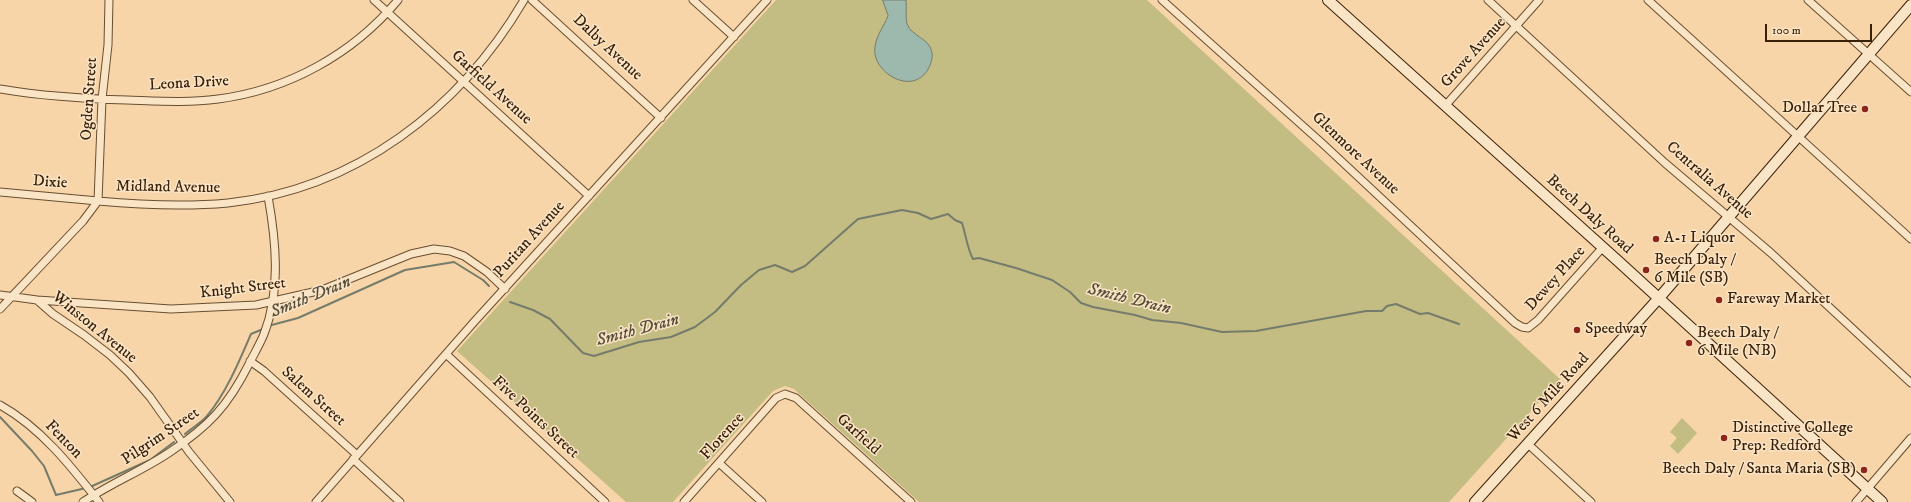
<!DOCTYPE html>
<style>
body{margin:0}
#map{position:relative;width:1911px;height:502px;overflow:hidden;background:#f7d5a8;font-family:"IM FELL DW Pica",serif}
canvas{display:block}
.scale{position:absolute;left:1765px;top:24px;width:107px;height:18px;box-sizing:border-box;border:2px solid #392109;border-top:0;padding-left:5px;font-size:12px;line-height:14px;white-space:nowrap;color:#392109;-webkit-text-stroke:3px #fae4c6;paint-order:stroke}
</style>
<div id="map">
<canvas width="1911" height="502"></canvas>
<div class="scale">100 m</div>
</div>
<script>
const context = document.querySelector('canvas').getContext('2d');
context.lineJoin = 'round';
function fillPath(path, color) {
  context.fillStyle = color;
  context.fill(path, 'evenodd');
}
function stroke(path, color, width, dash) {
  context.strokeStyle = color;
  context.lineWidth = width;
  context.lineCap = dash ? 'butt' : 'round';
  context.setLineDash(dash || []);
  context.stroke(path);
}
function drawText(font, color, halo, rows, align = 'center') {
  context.font = font + ' "IM FELL DW Pica",serif';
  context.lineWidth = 3;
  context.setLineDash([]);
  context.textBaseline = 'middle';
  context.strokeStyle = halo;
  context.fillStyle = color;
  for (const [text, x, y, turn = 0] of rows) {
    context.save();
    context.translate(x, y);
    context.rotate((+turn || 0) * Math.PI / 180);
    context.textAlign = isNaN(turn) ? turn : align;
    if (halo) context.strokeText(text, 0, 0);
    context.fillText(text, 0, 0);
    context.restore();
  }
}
fillPath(new Path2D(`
 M776,0H1147L1560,379L1449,502H919L794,389L785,386L773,391L673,502H626L457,351Z
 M1682,418L1697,433L1678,454L1670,446L1677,438L1670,432Z`), '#c3bc83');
const water = new Path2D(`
 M883,0H906C907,8 905,17 907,24C912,37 930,38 932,53C933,59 930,66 927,71C910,96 871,71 875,47C876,36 884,26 888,16Z`);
fillPath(water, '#9db8ac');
stroke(water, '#757c6b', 1);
stroke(new Path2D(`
 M510,302L533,310L550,319L583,353L594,356L639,342L671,337L695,327L715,312L741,285L759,270L775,265L792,272L805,266L858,219L902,210L918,213L931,219L948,214L955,220L962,223C966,235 967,248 973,259L979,258L1016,268L1052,280L1070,292L1081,303L1093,307L1135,315L1152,320L1181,323L1222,332L1256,331L1366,311H1382L1387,306L1396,304L1420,314L1428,313L1459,324
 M268,326L298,318L405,270L454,262L483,280L489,286
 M0,417L32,451L44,466L56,495L86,488
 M185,434C192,428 201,423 207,416C226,393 239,362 251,334L263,329
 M90,487L150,460L174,442`), '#757c6b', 2);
const minor = new Path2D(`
 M374,0L589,196
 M532,0L661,118
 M693,0L734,37
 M1162,0L1323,144L1515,323L1522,327L1528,328L1538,320L1603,247
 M1488,0L1665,163L1771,253L1911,383
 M1648,0L1911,239
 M1808,0L1911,92
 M0,89C42,96 85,99 127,100C158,101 188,103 218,99C288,90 353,54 398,0
 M1445,106L1539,0
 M0,192L98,201L102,99L108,45L109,0
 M0,295L37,300L53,314L84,335L110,355L129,373L150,397L189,452L230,502
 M37,300L171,309L256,305L322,290L411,254L434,249L450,251L464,256L487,272L505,289
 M0,309L83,221L98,201C141,205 185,207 228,203C356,189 460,109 524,0
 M446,354L605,502
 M250,361L264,371L357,455
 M0,405C40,427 71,466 99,502
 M1528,444L1591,502
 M353,459L400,502
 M719,463L762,502
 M17,491L32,502
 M83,502C111,483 142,471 170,452C209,426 228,406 249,364C254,354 260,344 264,334C281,290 276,241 268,196
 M316,502L474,322L767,0
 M684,502L776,398L785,394L796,398L911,502
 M1856,502L1911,438`);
const secondary = new Path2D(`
 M1328,0L1618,261L1882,502
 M1475,502L1659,298L1911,5`);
stroke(minor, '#684e31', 9);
stroke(secondary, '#392109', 12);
stroke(minor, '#fae4c6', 7);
stroke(secondary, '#fae4c6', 10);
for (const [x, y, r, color] of [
 [1865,109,4,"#8f2418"],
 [1656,239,4,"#8f2418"],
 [1646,270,4,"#8f2418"],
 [1719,300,4,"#8f2418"],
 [1577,330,4,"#8f2418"],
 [1689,343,4,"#8f2418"],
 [1724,438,4,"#8f2418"],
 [1864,470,4,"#8f2418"]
]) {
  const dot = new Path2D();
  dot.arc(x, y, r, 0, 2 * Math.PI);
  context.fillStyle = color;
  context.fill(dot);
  stroke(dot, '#fae4c6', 1.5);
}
drawText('16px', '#392109', '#fae4c6', [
 ["Dalby Avenue",607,48,43],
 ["Grove Avenue",1474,53,-48],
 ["Leona Drive",189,84,-3],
 ["Garfield Avenue",491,88,42],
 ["Ogden Street",90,99,-86],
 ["Glenmore Avenue",1355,154,43],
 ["Centralia Avenue",1709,181,41],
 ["Dixie",50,183,4],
 ["Midland Avenue",168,188,1],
 ["Beech Daly Road",1589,215,42],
 ["Puritan Avenue",530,240,-48],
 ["Dewey Place",1556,279,-48],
 ["Knight Street",243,289,-7],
 ["Winston Avenue",94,328,39],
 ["Salem Street",313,397,42],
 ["West 6 Mile Road",1549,398,-48],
 ["Five Points Street",535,418,43],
 ["Garfield",858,435,42],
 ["Pilgrim Street",161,437,-34],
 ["Florence",723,437,-48],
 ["Fenton",63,440,46]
]);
drawText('16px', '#392109', '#fae4c6', [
 ["Dollar Tree",1857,109,"right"],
 ["A-1 Liquor",1664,239],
 ["Beech Daly /",1654,261],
 ["6 Mile (SB)",1654,279],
 ["Fareway Market",1727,300],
 ["Speedway",1585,330],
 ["Beech Daly /",1697,334],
 ["6 Mile (NB)",1697,352],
 ["Distinctive College",1732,429],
 ["Prep: Redford",1732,447],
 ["Beech Daly / Santa Maria (SB)",1856,470,"right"]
], 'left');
drawText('italic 17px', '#574e3a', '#fae4c6', [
 ["Smith Drain",311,298,-22],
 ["Smith Drain",1129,300,14],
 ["Smith Drain",638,331,-15]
]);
</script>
